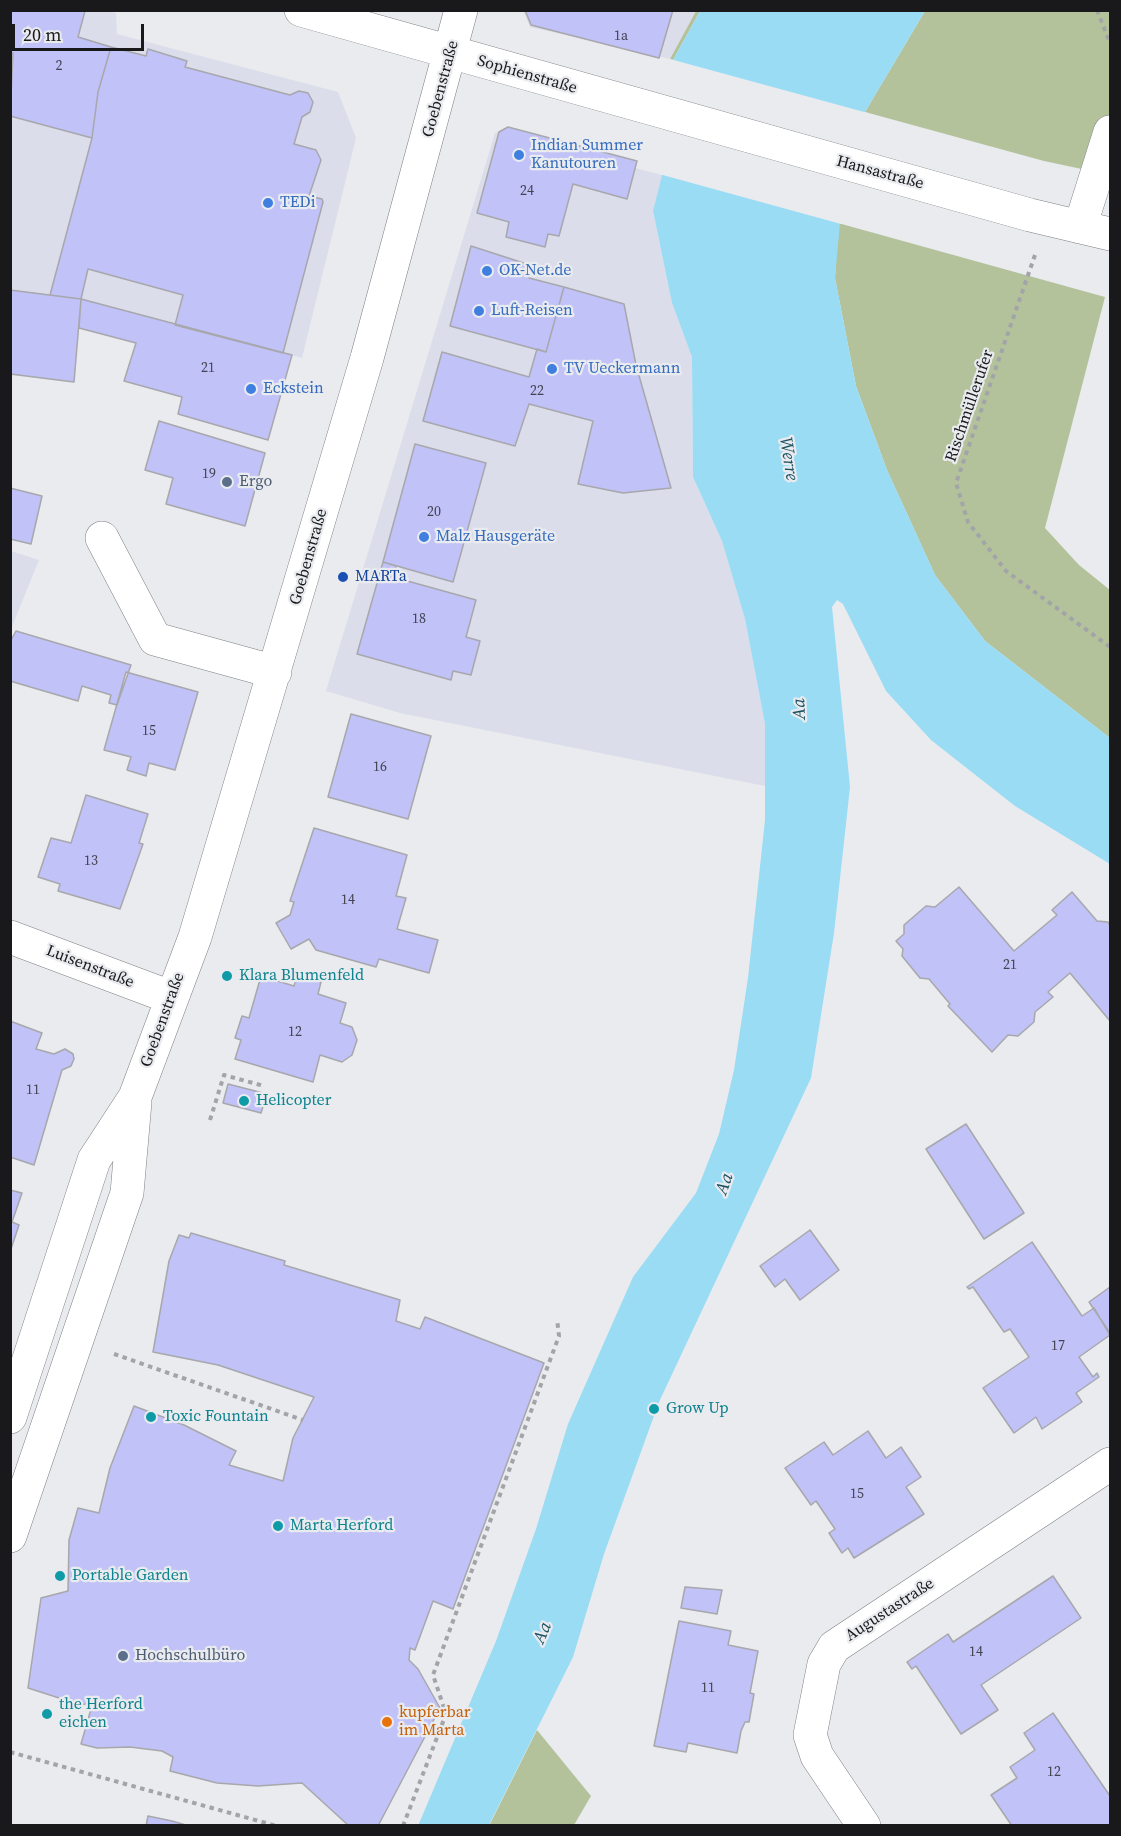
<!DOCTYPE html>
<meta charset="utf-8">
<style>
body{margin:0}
#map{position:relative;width:1121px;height:1836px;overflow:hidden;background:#e9ebef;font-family:"Source Serif 4",serif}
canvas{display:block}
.frame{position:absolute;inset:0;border:12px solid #19191b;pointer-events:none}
.scale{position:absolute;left:12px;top:24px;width:132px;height:27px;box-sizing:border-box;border:3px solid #19191b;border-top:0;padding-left:8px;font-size:18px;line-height:21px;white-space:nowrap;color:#19191b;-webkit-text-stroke:4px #e9ebef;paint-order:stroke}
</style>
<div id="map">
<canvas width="1121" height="1836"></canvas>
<div class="frame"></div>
<div class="scale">20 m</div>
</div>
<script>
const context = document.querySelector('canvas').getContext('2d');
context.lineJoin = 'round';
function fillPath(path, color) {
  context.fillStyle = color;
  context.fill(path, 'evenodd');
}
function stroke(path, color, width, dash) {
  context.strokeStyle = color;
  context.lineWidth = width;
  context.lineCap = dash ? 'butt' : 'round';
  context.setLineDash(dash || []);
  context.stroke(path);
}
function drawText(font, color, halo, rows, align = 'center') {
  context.font = font + ' "Source Serif 4",serif';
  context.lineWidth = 4.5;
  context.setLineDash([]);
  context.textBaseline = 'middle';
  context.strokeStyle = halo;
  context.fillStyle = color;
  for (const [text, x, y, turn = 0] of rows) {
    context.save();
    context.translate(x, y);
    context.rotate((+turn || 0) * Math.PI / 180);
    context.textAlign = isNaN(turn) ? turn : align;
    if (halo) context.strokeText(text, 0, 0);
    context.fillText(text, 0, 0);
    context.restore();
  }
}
fillPath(new Path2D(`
 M11,11H108L116,13L117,34L338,92L356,138L302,358L81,299L11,290Z
 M523,11H696L670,59L530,27Z
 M508,127L637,161L635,168L662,175L653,212L672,303L692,357L693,477L722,541L745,619L765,724V786L400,713L326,691L495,133Z
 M11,551L39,560L11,629L10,551Z`), '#dbdeea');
fillPath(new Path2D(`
 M696,11H700L673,60L670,59Z
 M925,11H1110V175L1044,161L865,112Z
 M838,223L1105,297L1045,528L1079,565L1110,590V738L985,641L935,575L887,470L856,386L835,278Z
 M537,1730L591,1796L574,1825L489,1826Z`), '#b4c29b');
fillPath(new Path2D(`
 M700,11H925L865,112L844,178L835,278L856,386L887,470L935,575L985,641L1110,738V864L1015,806L931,740L886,691L843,604L837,600L832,607L850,787L834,933L811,1078L659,1402L604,1554L573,1657L489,1825L418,1826L496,1641L536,1529L568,1424L633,1277L696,1193L719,1134L734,1070L748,978L765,820V724L745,619L722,541L693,477L692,357L672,303L653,211L662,175L673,60Z`), '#99dcf4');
fillPath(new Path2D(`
 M670,59L868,113L847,178L841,224L659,174Z`), '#e9ebef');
const building = new Path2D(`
 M10,10L85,11L78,37L111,47L98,92L92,138L10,116L13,53H10Z
 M525,10H673L659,58L531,25Z
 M111,47L146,56L148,49L187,61L185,67L290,95L299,91L308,93L313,102L310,112L302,117L294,144L316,150L321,160L309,196L322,199L323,202L283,353L175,325L183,295L88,269L81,299L50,295L92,138L98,92Z
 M508,127L637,161L627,199L573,184L559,236L548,234L545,247L506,237L509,222L477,213L499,132Z
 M471,246L533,266L529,278L564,287L546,352L450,326Z
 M564,287L624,304L636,365L671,488L623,493L578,484L593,421L529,404L515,446L423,421L442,352L529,377L537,349L546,352Z
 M10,290L81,299L74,382L10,374Z
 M81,299L292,355L268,440L178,414L182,397L124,381L136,343L79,328Z
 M159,421L265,453L245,526L166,504L173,478L145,470Z
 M415,444L486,463L453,582L383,562Z
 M10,488L42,496L31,544L10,539Z
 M383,562L396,566L393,577L476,600L466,637L480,641L471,675L453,671L451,680L357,654Z
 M16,631L131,665L117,705L109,703L111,695L82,686L78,701L10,681V642Z
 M126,672L198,692L175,770L149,763L146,776L127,770L131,757L104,750Z
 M351,714L431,736L408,819L328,797Z
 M86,795L148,814L139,843L143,844L120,909L58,891L60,884L38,877L51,838L71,843Z
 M314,828L407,855L396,896L406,898L397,929L438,940L429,973L379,959L376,967L316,950L309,939L291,949L276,923L290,915L294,902L290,901Z
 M959,887L1014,951L1057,915L1052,910L1072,892L1097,921L1108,922L1110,926V1021L1070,973L1048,992L1053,997L1035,1012L1034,1022L1018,1036L1008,1035L992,1052L948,1006L950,1004L929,979L920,978L902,956L903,949L896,941L904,934V925L926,906L935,907Z
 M297,975L321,982L318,994L346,1003L340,1023L352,1027L357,1040L352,1055L342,1062L320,1055L313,1082L235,1059L241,1040L235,1038L242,1016L249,1018L261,976L294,986Z
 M10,1021L42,1033L36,1049L54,1054L65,1049L73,1054L74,1059L71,1066L62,1070L34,1165L10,1157Z
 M228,1084L267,1094L261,1113L223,1103Z
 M966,1124L1024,1213L984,1239L926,1149Z
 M10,1190L22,1193L12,1222L19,1225L11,1249Z
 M810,1230L839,1270L800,1300L785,1279L775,1287L760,1266Z
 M191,1233L285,1261L284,1265L400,1300L396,1321L420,1329L425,1317L544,1363L453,1609L433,1601L415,1650L410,1648L409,1660L418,1669L440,1708L378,1826H349L302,1783L258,1786L217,1783L170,1771L173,1757L162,1751L130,1747L97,1748L81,1744L93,1702L81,1705L28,1688L41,1598L68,1591L69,1540L78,1508L99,1513L110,1468L134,1406L184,1425L236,1451L229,1465L283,1481L293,1438L314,1397L218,1365L153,1352L169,1261L179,1235L189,1238Z
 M1032,1242L1082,1316L1094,1308L1110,1335L1079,1357L1093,1377L1097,1373L1099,1377L1076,1393L1082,1402L1042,1429L1036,1417L1014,1433L983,1388L1029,1357L1010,1329L1004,1332L973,1287L969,1289L967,1287Z
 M1110,1287V1333L1089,1302Z
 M868,1431L886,1458L901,1447L921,1477L906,1487L924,1514L854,1558L848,1548L842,1553L829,1533L835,1529L816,1501L811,1505L785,1468L824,1442L833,1455Z
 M1053,1576L1081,1618L981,1685L998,1710L961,1734L916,1666L912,1669L907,1662L948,1634L953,1642Z
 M685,1587L722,1590L717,1614L681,1608Z
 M679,1621L731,1631L728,1645L758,1651L750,1693L754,1694L749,1722H745L741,1731L737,1753L688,1743L686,1752L654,1746Z
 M1053,1713L1110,1796V1826H1012L991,1795L1017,1778L1010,1767L1035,1750L1024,1733Z
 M148,1816L172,1821L189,1826H146Z`);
fillPath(building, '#c1c2f8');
stroke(building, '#a7a7ac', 1.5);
const minor = new Path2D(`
 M301,10L1030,215L1110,234
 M1080,227L1110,132
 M102,538L155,639L275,672
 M10,937L170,997
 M10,1417L94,1160L135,1097L195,937L367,358L461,10
 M10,1536L127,1193L135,1102
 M864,1826L817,1756L810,1735L824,1664L834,1647L1110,1464`);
stroke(minor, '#7f8084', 34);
stroke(new Path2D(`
 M1097,10L1110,43
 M1035,255L956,483L968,522L1006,571L1110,647
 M210,1120L224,1075L264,1086
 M114,1354L303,1420
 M10,1752L277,1826
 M403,1826L446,1714L433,1675L559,1336L557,1319`), '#a3a4a8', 4, [4.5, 4.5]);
stroke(minor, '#fff', 33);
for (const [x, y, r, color] of [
 [519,155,6,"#3f7fe0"],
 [268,203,6,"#3f7fe0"],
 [487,271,6,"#3f7fe0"],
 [479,311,6,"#3f7fe0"],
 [552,369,6,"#3f7fe0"],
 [251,389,6,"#3f7fe0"],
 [227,482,6,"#5c6f8a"],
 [424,537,6,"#3f7fe0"],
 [343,577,6,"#1a4fb4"],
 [227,976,6,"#0f9aa8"],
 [244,1101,6,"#0f9aa8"],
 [654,1409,6,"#0f9aa8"],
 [151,1417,6,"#0f9aa8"],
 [278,1526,6,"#0f9aa8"],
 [60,1576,6,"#0f9aa8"],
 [123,1656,6,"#5c6f8a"],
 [47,1714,6,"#0f9aa8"],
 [387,1722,6,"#e8710a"]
]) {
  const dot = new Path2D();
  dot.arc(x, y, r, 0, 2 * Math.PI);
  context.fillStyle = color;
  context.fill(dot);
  stroke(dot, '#e9ebef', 2);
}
drawText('14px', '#434352', null, [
 ["1a",621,36],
 ["2",59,66],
 ["24",527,191],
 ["21",208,368],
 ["22",537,391],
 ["19",209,474],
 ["20",434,512],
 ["18",419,619],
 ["15",149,731],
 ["16",380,767],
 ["13",91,861],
 ["14",348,900],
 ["21",1010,965],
 ["12",295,1032],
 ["11",33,1090],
 ["17",1058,1346],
 ["15",857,1494],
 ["14",976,1652],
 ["11",708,1688],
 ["12",1054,1772]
]);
drawText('16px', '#19191b', '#e9ebef', [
 ["Sophienstraße",527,75,16],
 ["Goebenstraße",441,89,-75],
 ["Hansastraße",880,173,15],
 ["Rischmüllerufer",970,406,-71],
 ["Goebenstraße",309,557,-74],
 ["Luisenstraße",90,967,21],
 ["Goebenstraße",163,1020,-70],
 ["Augustastraße",890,1610,-33]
]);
drawText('16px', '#366cbe', '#e9ebef', [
 ["Indian Summer",531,146],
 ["Kanutouren",531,164],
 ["TEDi",280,203],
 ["OK-Net.de",499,271],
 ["Luft-Reisen",491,311],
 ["TV Ueckermann",564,369],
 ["Eckstein",263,389],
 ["Malz Hausgeräte",436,537]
], 'left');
drawText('16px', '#4e5e75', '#e9ebef', [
 ["Ergo",239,482],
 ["Hochschulbüro",135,1656]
], 'left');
drawText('16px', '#164399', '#e9ebef', [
 ["MARTa",355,577]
], 'left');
drawText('16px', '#0d838f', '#e9ebef', [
 ["Klara Blumenfeld",239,976],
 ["Helicopter",256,1101],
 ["Grow Up",666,1409],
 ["Toxic Fountain",163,1417],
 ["Marta Herford",290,1526],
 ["Portable Garden",72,1576],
 ["the Herford",59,1705],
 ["eichen",59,1723]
], 'left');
drawText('16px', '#c56008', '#e9ebef', [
 ["kupferbar",399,1713],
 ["im Marta",399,1731]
], 'left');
drawText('italic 18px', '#1c5364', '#e9ebef', [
 ["Werre",788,459,81],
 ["Aa",800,709,-92],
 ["Aa",725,1184,-70],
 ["Aa",543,1633,-67]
]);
</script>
